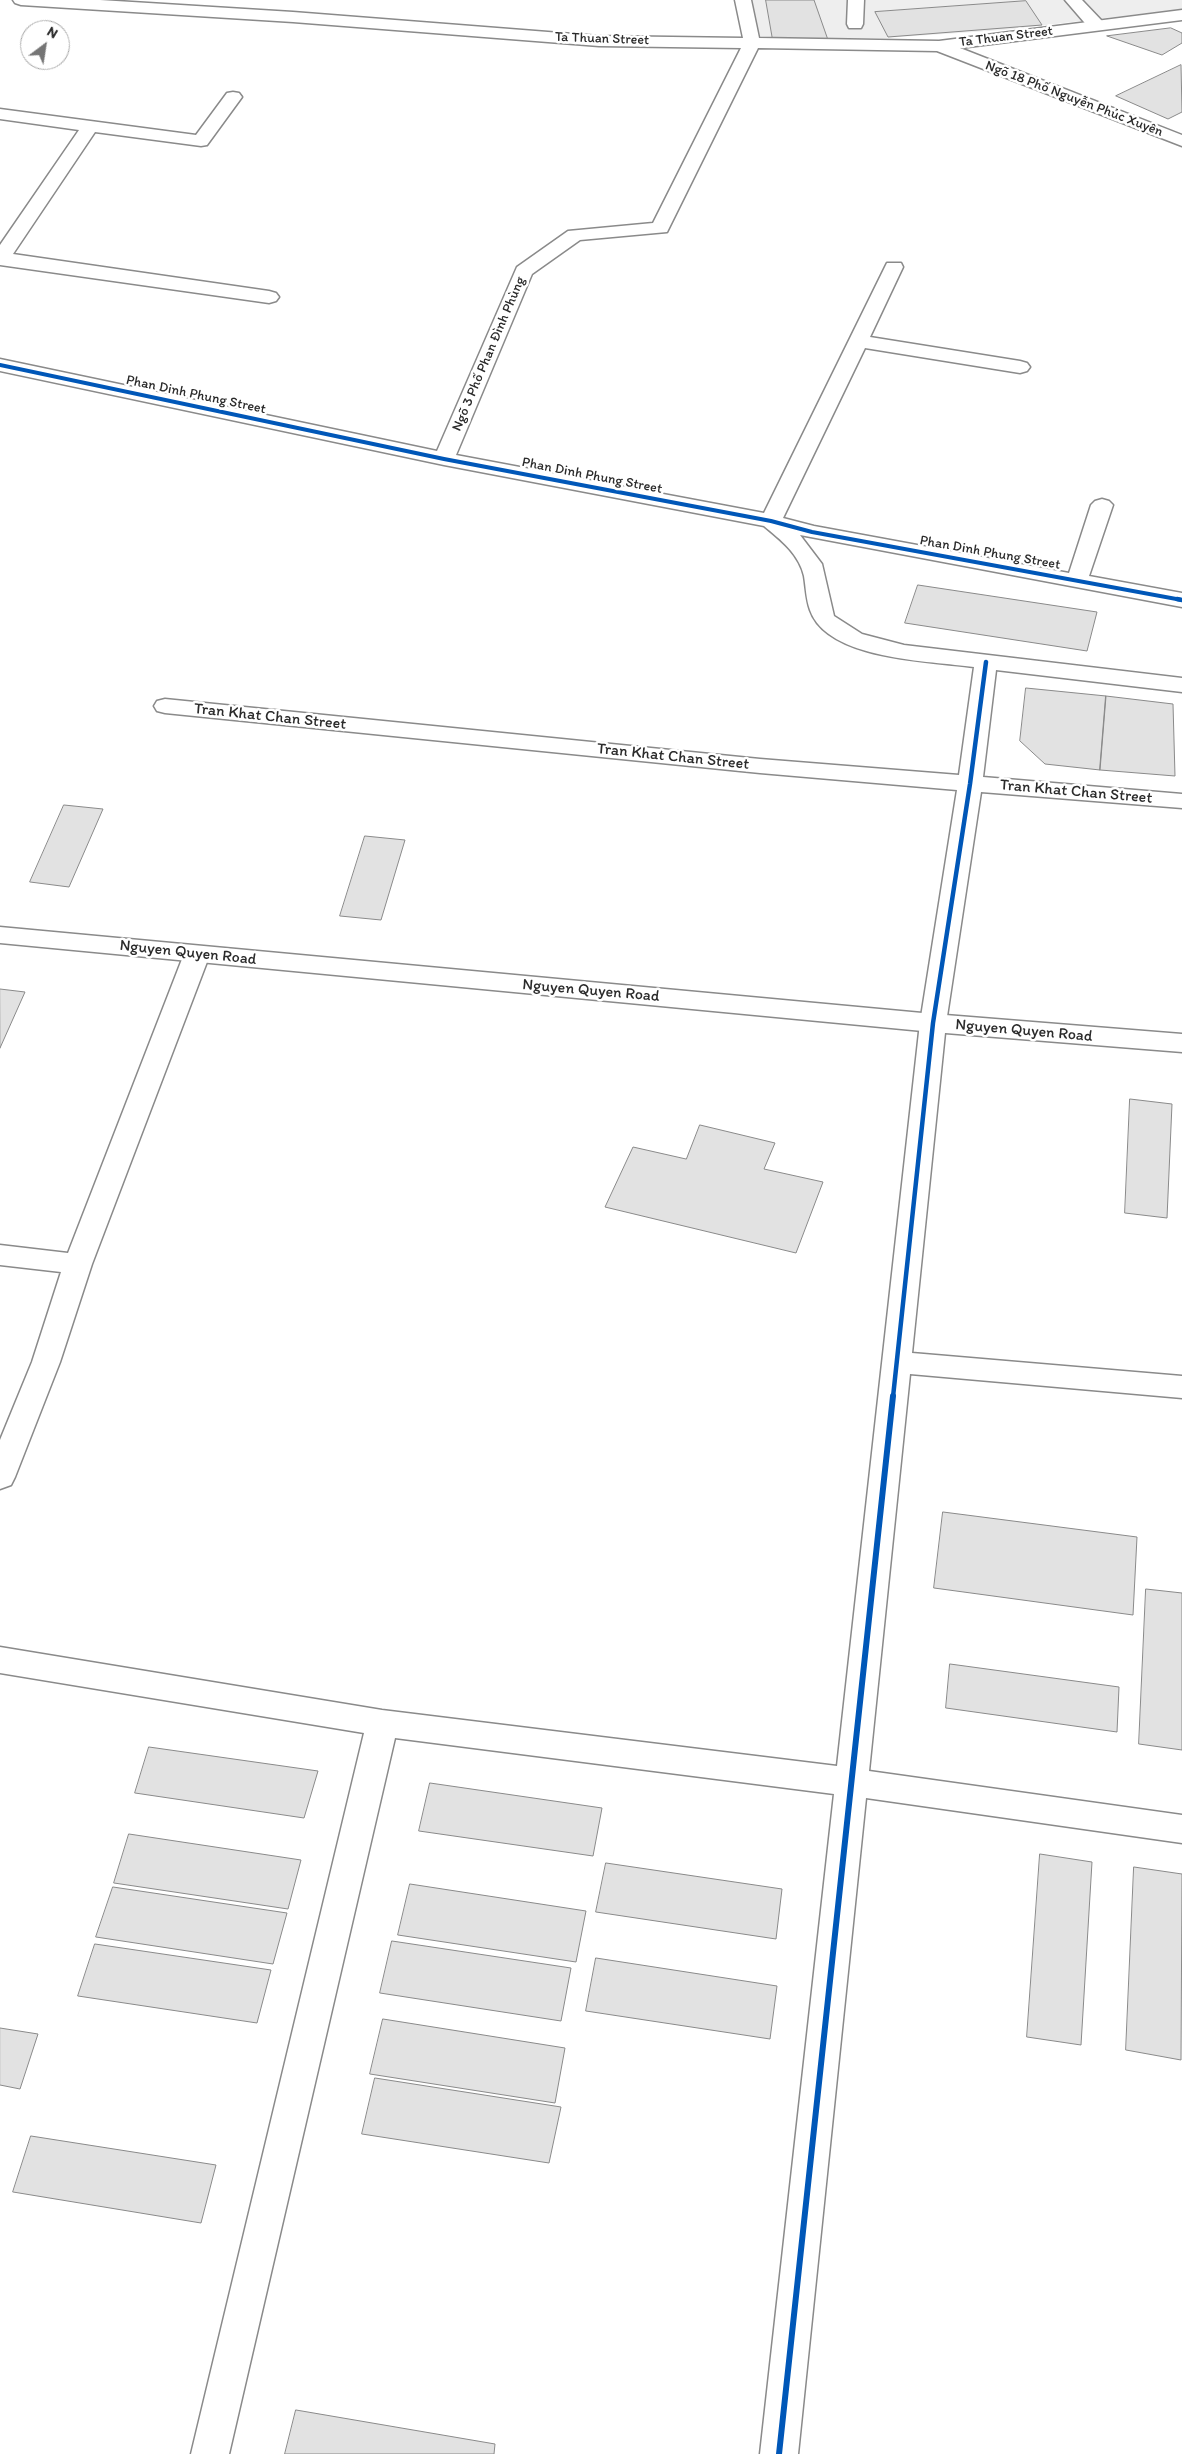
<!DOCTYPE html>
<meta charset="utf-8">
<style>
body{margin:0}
#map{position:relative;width:1182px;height:2454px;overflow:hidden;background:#fff;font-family:Itim,sans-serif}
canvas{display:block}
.north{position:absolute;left:20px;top:20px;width:50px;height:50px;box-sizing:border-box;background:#fff;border:1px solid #aaa;border-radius:50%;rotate:31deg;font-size:14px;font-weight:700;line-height:20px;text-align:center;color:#2b2b2b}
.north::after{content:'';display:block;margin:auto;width:18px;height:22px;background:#757575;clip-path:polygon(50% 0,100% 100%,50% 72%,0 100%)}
</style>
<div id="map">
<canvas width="1182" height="2454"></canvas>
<div class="north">N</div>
</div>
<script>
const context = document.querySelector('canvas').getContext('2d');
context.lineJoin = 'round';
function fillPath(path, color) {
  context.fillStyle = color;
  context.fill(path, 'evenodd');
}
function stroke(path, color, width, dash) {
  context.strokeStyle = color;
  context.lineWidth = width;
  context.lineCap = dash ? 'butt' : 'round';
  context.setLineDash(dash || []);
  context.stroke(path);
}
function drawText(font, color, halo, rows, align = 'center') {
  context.font = font + ' Itim,sans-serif';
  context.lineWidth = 5;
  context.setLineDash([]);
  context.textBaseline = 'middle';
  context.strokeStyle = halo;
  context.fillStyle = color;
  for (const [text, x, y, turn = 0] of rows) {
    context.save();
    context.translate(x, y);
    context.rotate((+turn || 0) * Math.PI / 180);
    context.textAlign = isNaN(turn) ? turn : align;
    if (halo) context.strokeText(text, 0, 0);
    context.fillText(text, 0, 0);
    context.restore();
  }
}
fillPath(new Path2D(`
 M749,0H1182V9L1004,30L884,38L761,39Z`), '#eee');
const building = new Path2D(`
 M766,0H814L828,40H773Z
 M1026,1L1042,25L888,37L875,12Z
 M1171,28L1182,33V43L1162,55L1107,36Z
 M1181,65L1182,112L1168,119L1116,96Z
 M918,585L1097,612L1087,651L905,623Z
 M1026,688L1106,696L1100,770L1045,764L1020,741Z
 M1106,696L1173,704L1175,776L1100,770Z
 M64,805L103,809L69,887L30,882Z
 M365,836L405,840L381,920L340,916Z
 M0,989L25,992L0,1048Z
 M1130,1099L1172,1104L1167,1218L1125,1213Z
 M700,1125L775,1143L764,1169L823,1182L796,1253L605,1207L633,1147L686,1159Z
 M943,1512L1137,1537L1133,1615L934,1588Z
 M1146,1589L1182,1593V1750L1139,1744Z
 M950,1664L1119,1687L1117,1732L946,1708Z
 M149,1747L318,1771L304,1818L135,1793Z
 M430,1783L602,1808L593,1856L419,1831Z
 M129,1834L301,1860L288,1909L114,1883Z
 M1040,1854L1092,1862L1081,2045L1027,2037Z
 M606,1863L782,1889L776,1939L596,1912Z
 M1134,1867L1182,1874L1181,2060L1126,2050Z
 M410,1884L586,1911L576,1962L398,1935Z
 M113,1887L287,1913L273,1964L96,1937Z
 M392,1941L571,1968L561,2021L380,1993Z
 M95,1944L271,1970L257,2023L78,1996Z
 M596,1958L777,1986L770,2039L586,2011Z
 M383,2019L565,2048L555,2103L370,2074Z
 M0,2028L38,2034L20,2089L0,2085Z
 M375,2078L561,2107L549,2163L362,2134Z
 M31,2136L216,2165L201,2223L13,2192Z
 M296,2410L495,2444L494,2454H285Z`);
fillPath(building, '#e2e2e2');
stroke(building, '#8a8a8a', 1);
const service = new Path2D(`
 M848,0H864L863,24L861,28H849L847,24Z
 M1065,0H1082L1102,21L1104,25L1102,29H1090Z`);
const minor = new Path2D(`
 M13,0H100L293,12L599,36L743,38L735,0H751L759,38L939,41L1182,10V20L960,48L1182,135V146L937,51L758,48L667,232L580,240L532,274L456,455L764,513L885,267L887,263H901L903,267L870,337L1020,361L1027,363L1030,367L1027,371L1020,373L865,348L783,518L814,526L1069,573L1091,505L1095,501L1102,499L1109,501L1113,505L1089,576L1182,593V607L800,535L822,564L834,616L862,634L904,645L1182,678V692L996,670L983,777L1182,794V808L981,792L946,1023L912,1353L1182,1376V1398L910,1374L869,1771L1182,1815V1843L866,1798L798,2454H760L834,1794L395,1738L229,2454H191L364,1733L0,1673V1647L382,1710L837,1766L920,1023L957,790L760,773L165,713L157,711L154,706L157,701L165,699L760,759L959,775L974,667C931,661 827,660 810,610C806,599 806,588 804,576C799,554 781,540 764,526L444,465L0,371V359L437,451L517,267L568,231L653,223L741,48L599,46L293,22L21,5L15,3Z
 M233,92L239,93L242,97L207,145L201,146L95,132L13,254L269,291L276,293L279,297L276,301L269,303L0,265V245L79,130L0,119V109L196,135L227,93Z
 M197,946L206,948L210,954L92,1264L60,1362L15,1477L11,1485L0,1489V1440L32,1362L61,1272L0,1265V1245L68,1253L184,954L188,948Z`);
const tertiary = new Path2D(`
 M0,927L933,1014L1182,1034V1052L933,1032L0,943Z`);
stroke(service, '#8a8a8a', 3);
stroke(minor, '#8a8a8a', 3);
stroke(tertiary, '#8a8a8a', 3);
fillPath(service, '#fff');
fillPath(minor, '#fff');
fillPath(tertiary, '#fff');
stroke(new Path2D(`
 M0,365L444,459L771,521L812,532L1182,600`), '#0057b8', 4);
stroke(new Path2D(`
 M1177,599L1182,600
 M893,1397L933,1023L970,784L986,662`), '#0057b8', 4.5);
stroke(new Path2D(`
 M779,2454L893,1396`), '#0057b8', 6);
drawText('14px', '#2b2b2b', '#fff', [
 ["Ta Thuan Street",1006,37,-7],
 ["Ta Thuan Street",602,39,2],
 ["Ngõ 18 Phố Nguyễn Phúc Xuyên",1074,99,21],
 ["Ngõ 3 Phố Phan Đình Phùng",489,354,-67],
 ["Phan Dinh Phung Street",196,395,12],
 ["Phan Dinh Phung Street",592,476,11],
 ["Phan Dinh Phung Street",990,553,10]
]);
drawText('16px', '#2b2b2b', '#fff', [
 ["Tran Khat Chan Street",270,717,6],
 ["Tran Khat Chan Street",673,757,6],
 ["Tran Khat Chan Street",1076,792,5],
 ["Nguyen Quyen Road",188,953,6],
 ["Nguyen Quyen Road",591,991,5],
 ["Nguyen Quyen Road",1024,1031,5]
]);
</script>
